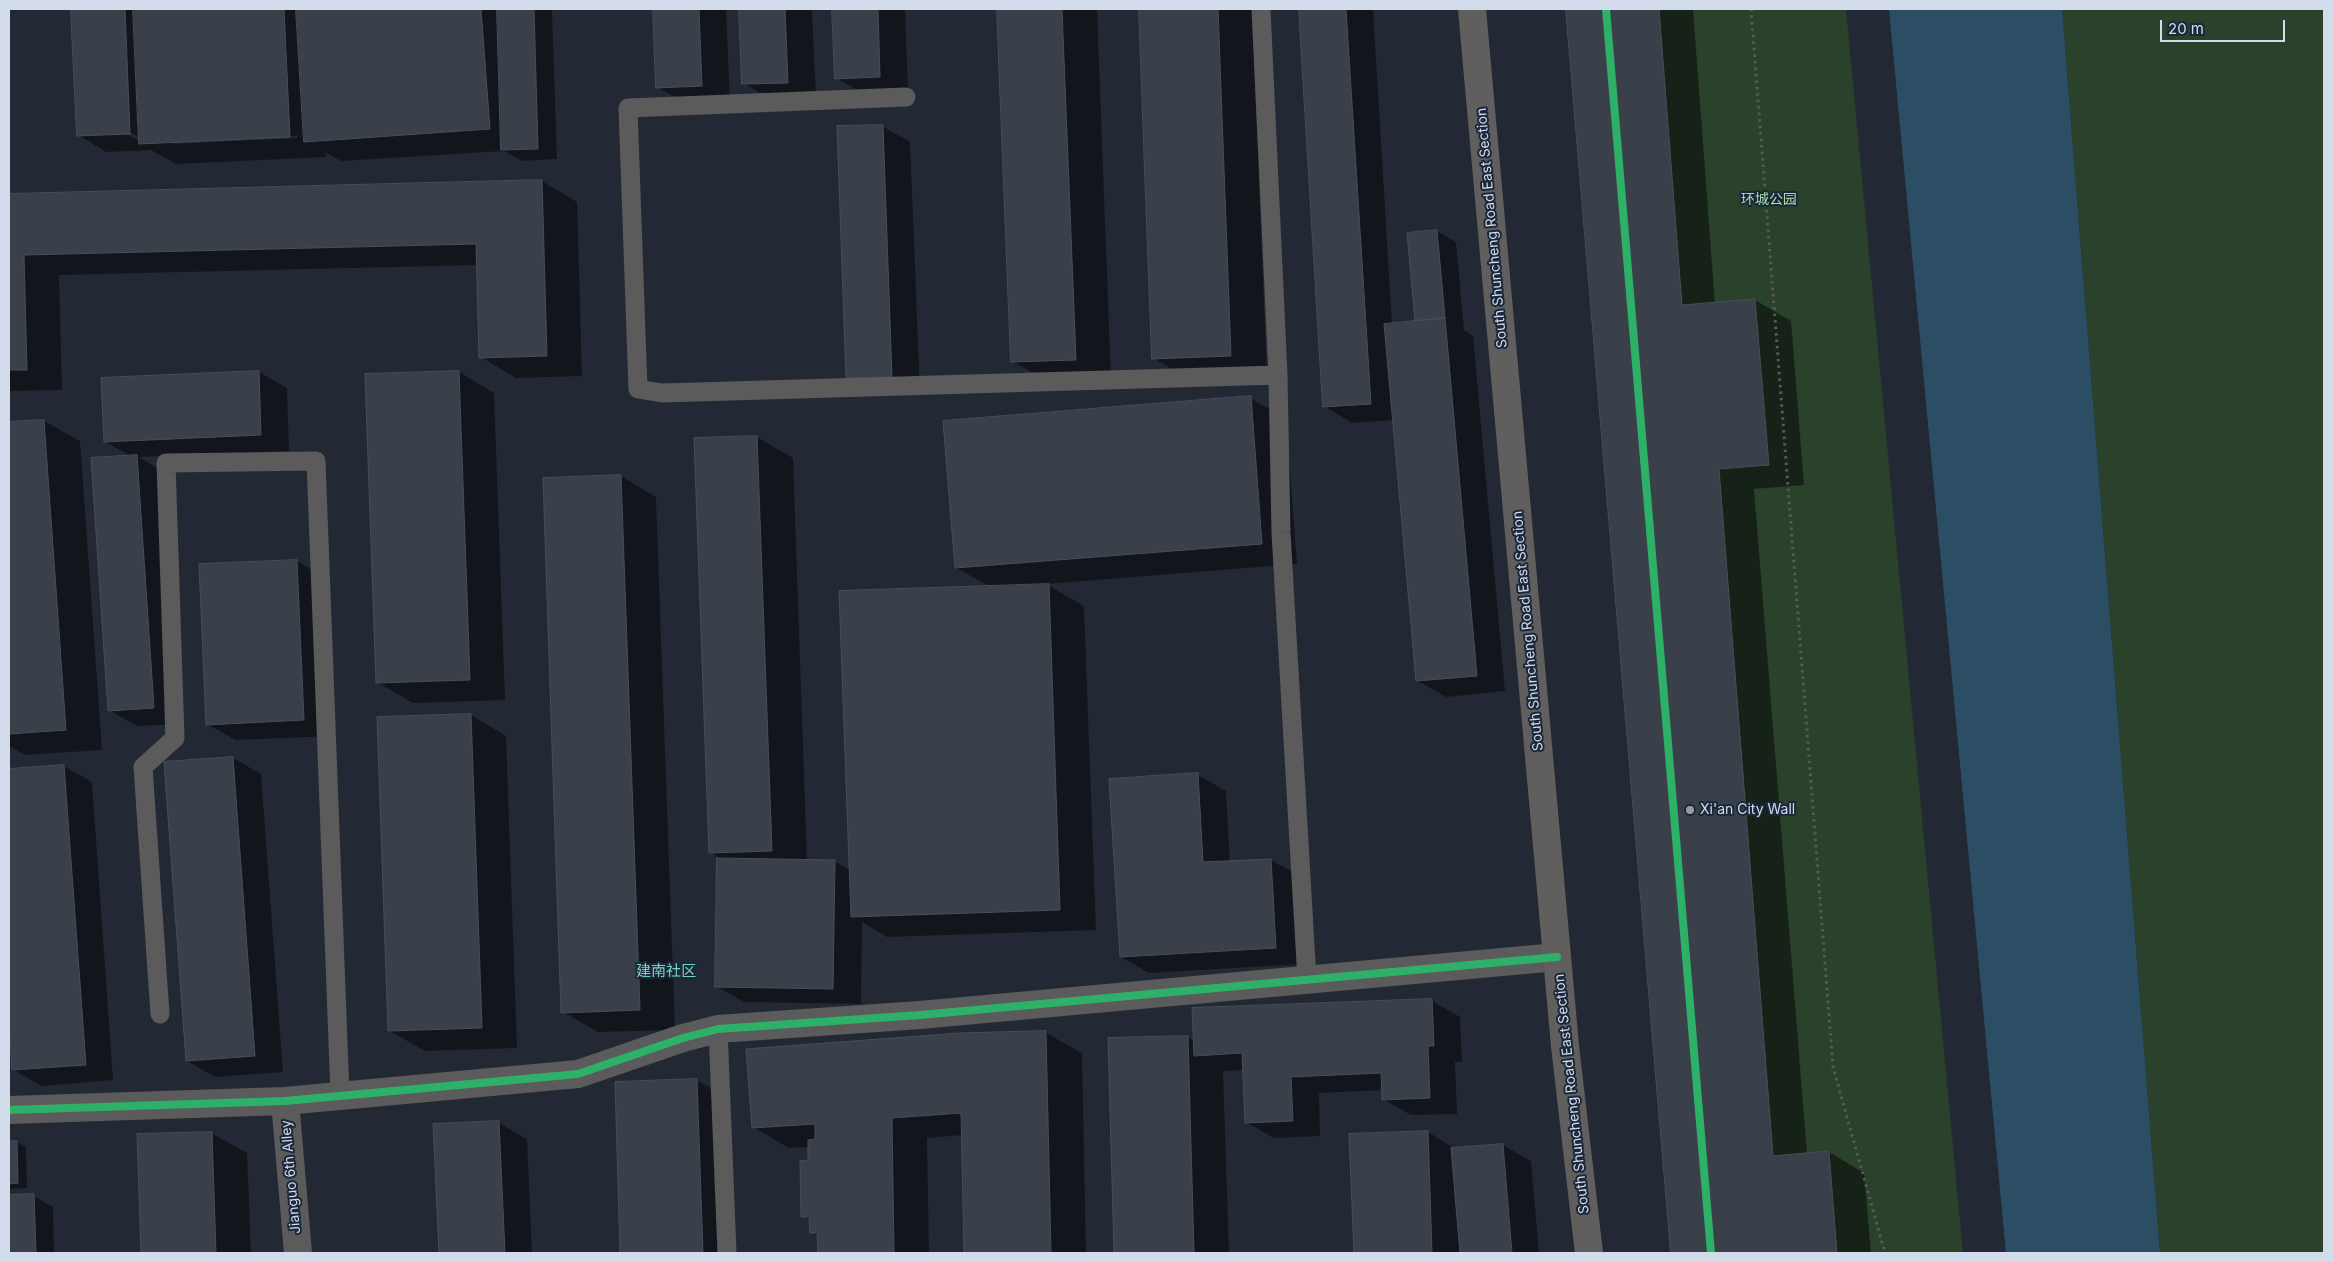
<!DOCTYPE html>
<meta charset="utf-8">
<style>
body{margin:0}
#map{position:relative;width:2333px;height:1262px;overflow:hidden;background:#232934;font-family:Inter,sans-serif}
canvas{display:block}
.frame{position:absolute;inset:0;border:10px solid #d3dcea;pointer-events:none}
.scale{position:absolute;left:2160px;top:20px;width:125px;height:22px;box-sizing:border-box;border:2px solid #d3dcea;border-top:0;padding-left:6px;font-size:15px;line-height:18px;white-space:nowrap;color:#d3dcea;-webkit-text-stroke:4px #1b283c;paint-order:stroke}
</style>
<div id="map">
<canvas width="2333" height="1262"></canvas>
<div class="frame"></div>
<div class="scale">20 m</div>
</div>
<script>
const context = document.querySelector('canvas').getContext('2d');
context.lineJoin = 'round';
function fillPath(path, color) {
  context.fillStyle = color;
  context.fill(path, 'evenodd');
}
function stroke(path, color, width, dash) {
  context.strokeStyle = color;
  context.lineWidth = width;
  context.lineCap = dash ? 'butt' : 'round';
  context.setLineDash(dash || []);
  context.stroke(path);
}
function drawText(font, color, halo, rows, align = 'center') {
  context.font = font + ' Inter,"Noto Sans SC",sans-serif';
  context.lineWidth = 4;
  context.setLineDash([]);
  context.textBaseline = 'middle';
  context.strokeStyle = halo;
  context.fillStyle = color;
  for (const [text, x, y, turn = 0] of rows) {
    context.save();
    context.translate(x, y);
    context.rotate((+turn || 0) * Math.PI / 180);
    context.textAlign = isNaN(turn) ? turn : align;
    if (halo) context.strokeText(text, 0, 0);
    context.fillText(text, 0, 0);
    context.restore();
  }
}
fillPath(new Path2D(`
 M1659,9H1846L1963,1253H1837L1829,1151L1773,1156L1707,458L1769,465L1755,300L1682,305Z
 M2062,9H2324V1253H2160Z`), '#2a412b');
fillPath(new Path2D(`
 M1889,9H2062L2160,1253H2006Z`), '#2c4e65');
fillPath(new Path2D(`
 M72,9H552L557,159L522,161L504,151L341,161L325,152L326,157L176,164L151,150L106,152L78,135ZM126,130L140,138V141L124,132ZM297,136V138L173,144V142Z
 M655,9H726L730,101L685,103L657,87Z
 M741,9H812L816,98L771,100L744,83Z
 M833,9H905L908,92L864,94L836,78Z
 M998,9H1097L1111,380L1048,382L1012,361Z
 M1140,9H1252L1267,376L1189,379L1153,358Z
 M1300,9H1373L1392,324L1416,322L1436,231L1456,242L1464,330L1473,336L1505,691L1446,697L1418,681L1394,420L1352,423L1324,406Z
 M1567,9H1693L1715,304L1755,300L1791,321L1804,485L1754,489L1807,1154L1829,1152L1864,1173L1871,1253H1673Z
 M882,126L910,142L920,392L876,394L848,378Z
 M542,181L577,202L582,376L516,378L481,357L478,265L59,275L62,390L9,391V195Z
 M259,372L287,388L289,451L139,457L164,472L181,724L137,726L109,710L132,457L106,442Z
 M459,372L494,393L505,700L413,703L377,682Z
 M1250,398L1286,418L1297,564L1046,584L1084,606L1096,930L887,937L862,922L861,1004L744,1002L716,986L723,860L710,852L757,437L793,458L807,861H834L850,870L991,587L956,568Z
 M44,421L80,441L102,750L25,755L9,746V423Z
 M621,476L656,497L675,1030L598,1032L563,1012Z
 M297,561L325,577L332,736L235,740L207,724L200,565Z
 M471,715L506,736L517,1048L425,1051L390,1031Z
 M233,758L261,774L283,1072L215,1077L187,1061L165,763Z
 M64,766L92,782L113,1080L41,1086L14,1070L9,1003V770Z
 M1198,775L1226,791L1230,862L1271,860L1299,876L1304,964L1149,973L1121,957Z
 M1432,1001L1460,1017L1462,1062H1455L1457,1114L1411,1115L1383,1099V1090L1319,1093L1320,1136L1274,1138L1246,1122L1244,1070L1223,1071L1229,1253H1116L1109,1040L1187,1037L1195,1041Z
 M1046,1033L1082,1053L1086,1253H965L963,1135L927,1138L929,1253H819V1237L811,1232L810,1221L803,1216L809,1147L789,1148L753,1127L960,1034Z
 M697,1080L725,1096L730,1253H621L616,1083Z
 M499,1123L527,1139L532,1253H440L435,1126Z
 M1428,1132L1456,1149L1503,1145L1531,1161L1539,1253H1355L1350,1135Z
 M211,1133L247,1153L251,1253H142L138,1135Z
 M9,1142H17L26,1147L27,1188L9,1189Z
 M9,1196H34L53,1207L54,1253H9Z`), '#0007');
const building = new Path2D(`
 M71,9H125L130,134L77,136Z
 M133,9H284L290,137L139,144Z
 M296,9H481L490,129L304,142Z
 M497,9H534L538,149L501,150Z
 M653,9H699L702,86L656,88Z
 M739,9H785L788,83L742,84Z
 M832,9H878L880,77L835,79Z
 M997,9H1062L1076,360L1011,362Z
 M1139,9H1218L1231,356L1152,359Z
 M1299,9H1346L1371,404L1323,407Z
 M1566,9H1659L1682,305L1755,299L1769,465L1719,469L1773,1156L1829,1151L1837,1253H1671Z
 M883,125L892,377L846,378L837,126Z
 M542,180L547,356L479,358L476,244L24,255L27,370H9V194Z
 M1437,230L1445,318L1415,321L1407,233Z
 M1445,318L1477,676L1416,681L1384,324Z
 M259,371L261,435L104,442L101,378Z
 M459,371L470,680L376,683L365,374Z
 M1251,396L1262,544L955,568L943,421Z
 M44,420L66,730L9,734V422Z
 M757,436L772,851L709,853L694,438Z
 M137,455L154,708L108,711L91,458Z
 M621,475L640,1010L561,1013L543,478Z
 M297,560L304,720L206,725L199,564Z
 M1049,584L1060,910L851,917L839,591Z
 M471,714L482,1028L388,1031L377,717Z
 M233,757L255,1056L186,1061L164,762Z
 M64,765L86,1065L12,1070L9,1021V769Z
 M1198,773L1203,862L1271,859L1276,948L1120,957L1109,779Z
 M717,858L835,860L833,989L715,987Z
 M1432,999L1434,1046H1428L1430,1098L1382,1100L1381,1073L1291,1077L1293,1121L1245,1123L1242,1053L1194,1056L1192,1008Z
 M1046,1031L1051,1253H964L961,1113L892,1118L894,1253H818L817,1233H810L809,1217H801L800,1161L808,1160V1140L815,1139V1124L752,1128L746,1049L960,1033Z
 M1188,1036L1194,1253H1114L1108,1038Z
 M697,1079L703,1253H620L615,1082Z
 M499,1121L505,1253H439L433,1124Z
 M1428,1131L1432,1253H1354L1349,1134Z
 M212,1132L216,1253H141L137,1134Z
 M9,1141H17L18,1183L9,1184Z
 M1503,1144L1512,1253H1460L1451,1148Z
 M34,1194L36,1253H9V1195Z`);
fillPath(building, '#39404a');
stroke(building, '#474e57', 1);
stroke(new Path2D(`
 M1751,9L1833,1067L1885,1253`), '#59595b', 3, [2.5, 4]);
stroke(new Path2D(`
 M1261,9L1278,375L1281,533L1307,980
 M906,97L628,108L638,389L662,393L1278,375
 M160,1014L143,767L175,738L166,463L316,461L340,1095
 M718,1029L727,1253`), '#5c5b5b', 19);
stroke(new Path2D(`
 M285,1101L298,1253
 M9,1110L285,1101L578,1074L683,1038L718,1029L920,1015L1557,957`), '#5c5b5b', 28);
stroke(new Path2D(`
 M1472,9L1565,1046L1589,1253`), '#615f5d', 28);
stroke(new Path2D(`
 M1606,9L1711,1253
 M9,1110L285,1101L578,1074L683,1038L718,1029L920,1015L1557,957`), '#2db169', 8);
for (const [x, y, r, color] of [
 [1690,810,5,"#959daa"]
]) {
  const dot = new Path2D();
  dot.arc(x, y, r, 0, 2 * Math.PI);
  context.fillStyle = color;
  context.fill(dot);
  stroke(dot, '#1b283c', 2);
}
drawText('14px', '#a8dba6', '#1b283c', [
 ["环城公园",1769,200]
]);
drawText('14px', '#d3dcea', '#1b283c', [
 ["South Shuncheng Road East Section",1492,228,-95],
 ["South Shuncheng Road East Section",1528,631,-95],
 ["South Shuncheng Road East Section",1572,1094,-96],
 ["Jianguo 6th Alley",291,1177,-95]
]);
drawText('14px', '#d3dcea', '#1b283c', [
 ["Xi'an City Wall",1700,810]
], 'left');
drawText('15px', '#75d6bb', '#1b283c', [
 ["建南社区",666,971]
]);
</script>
